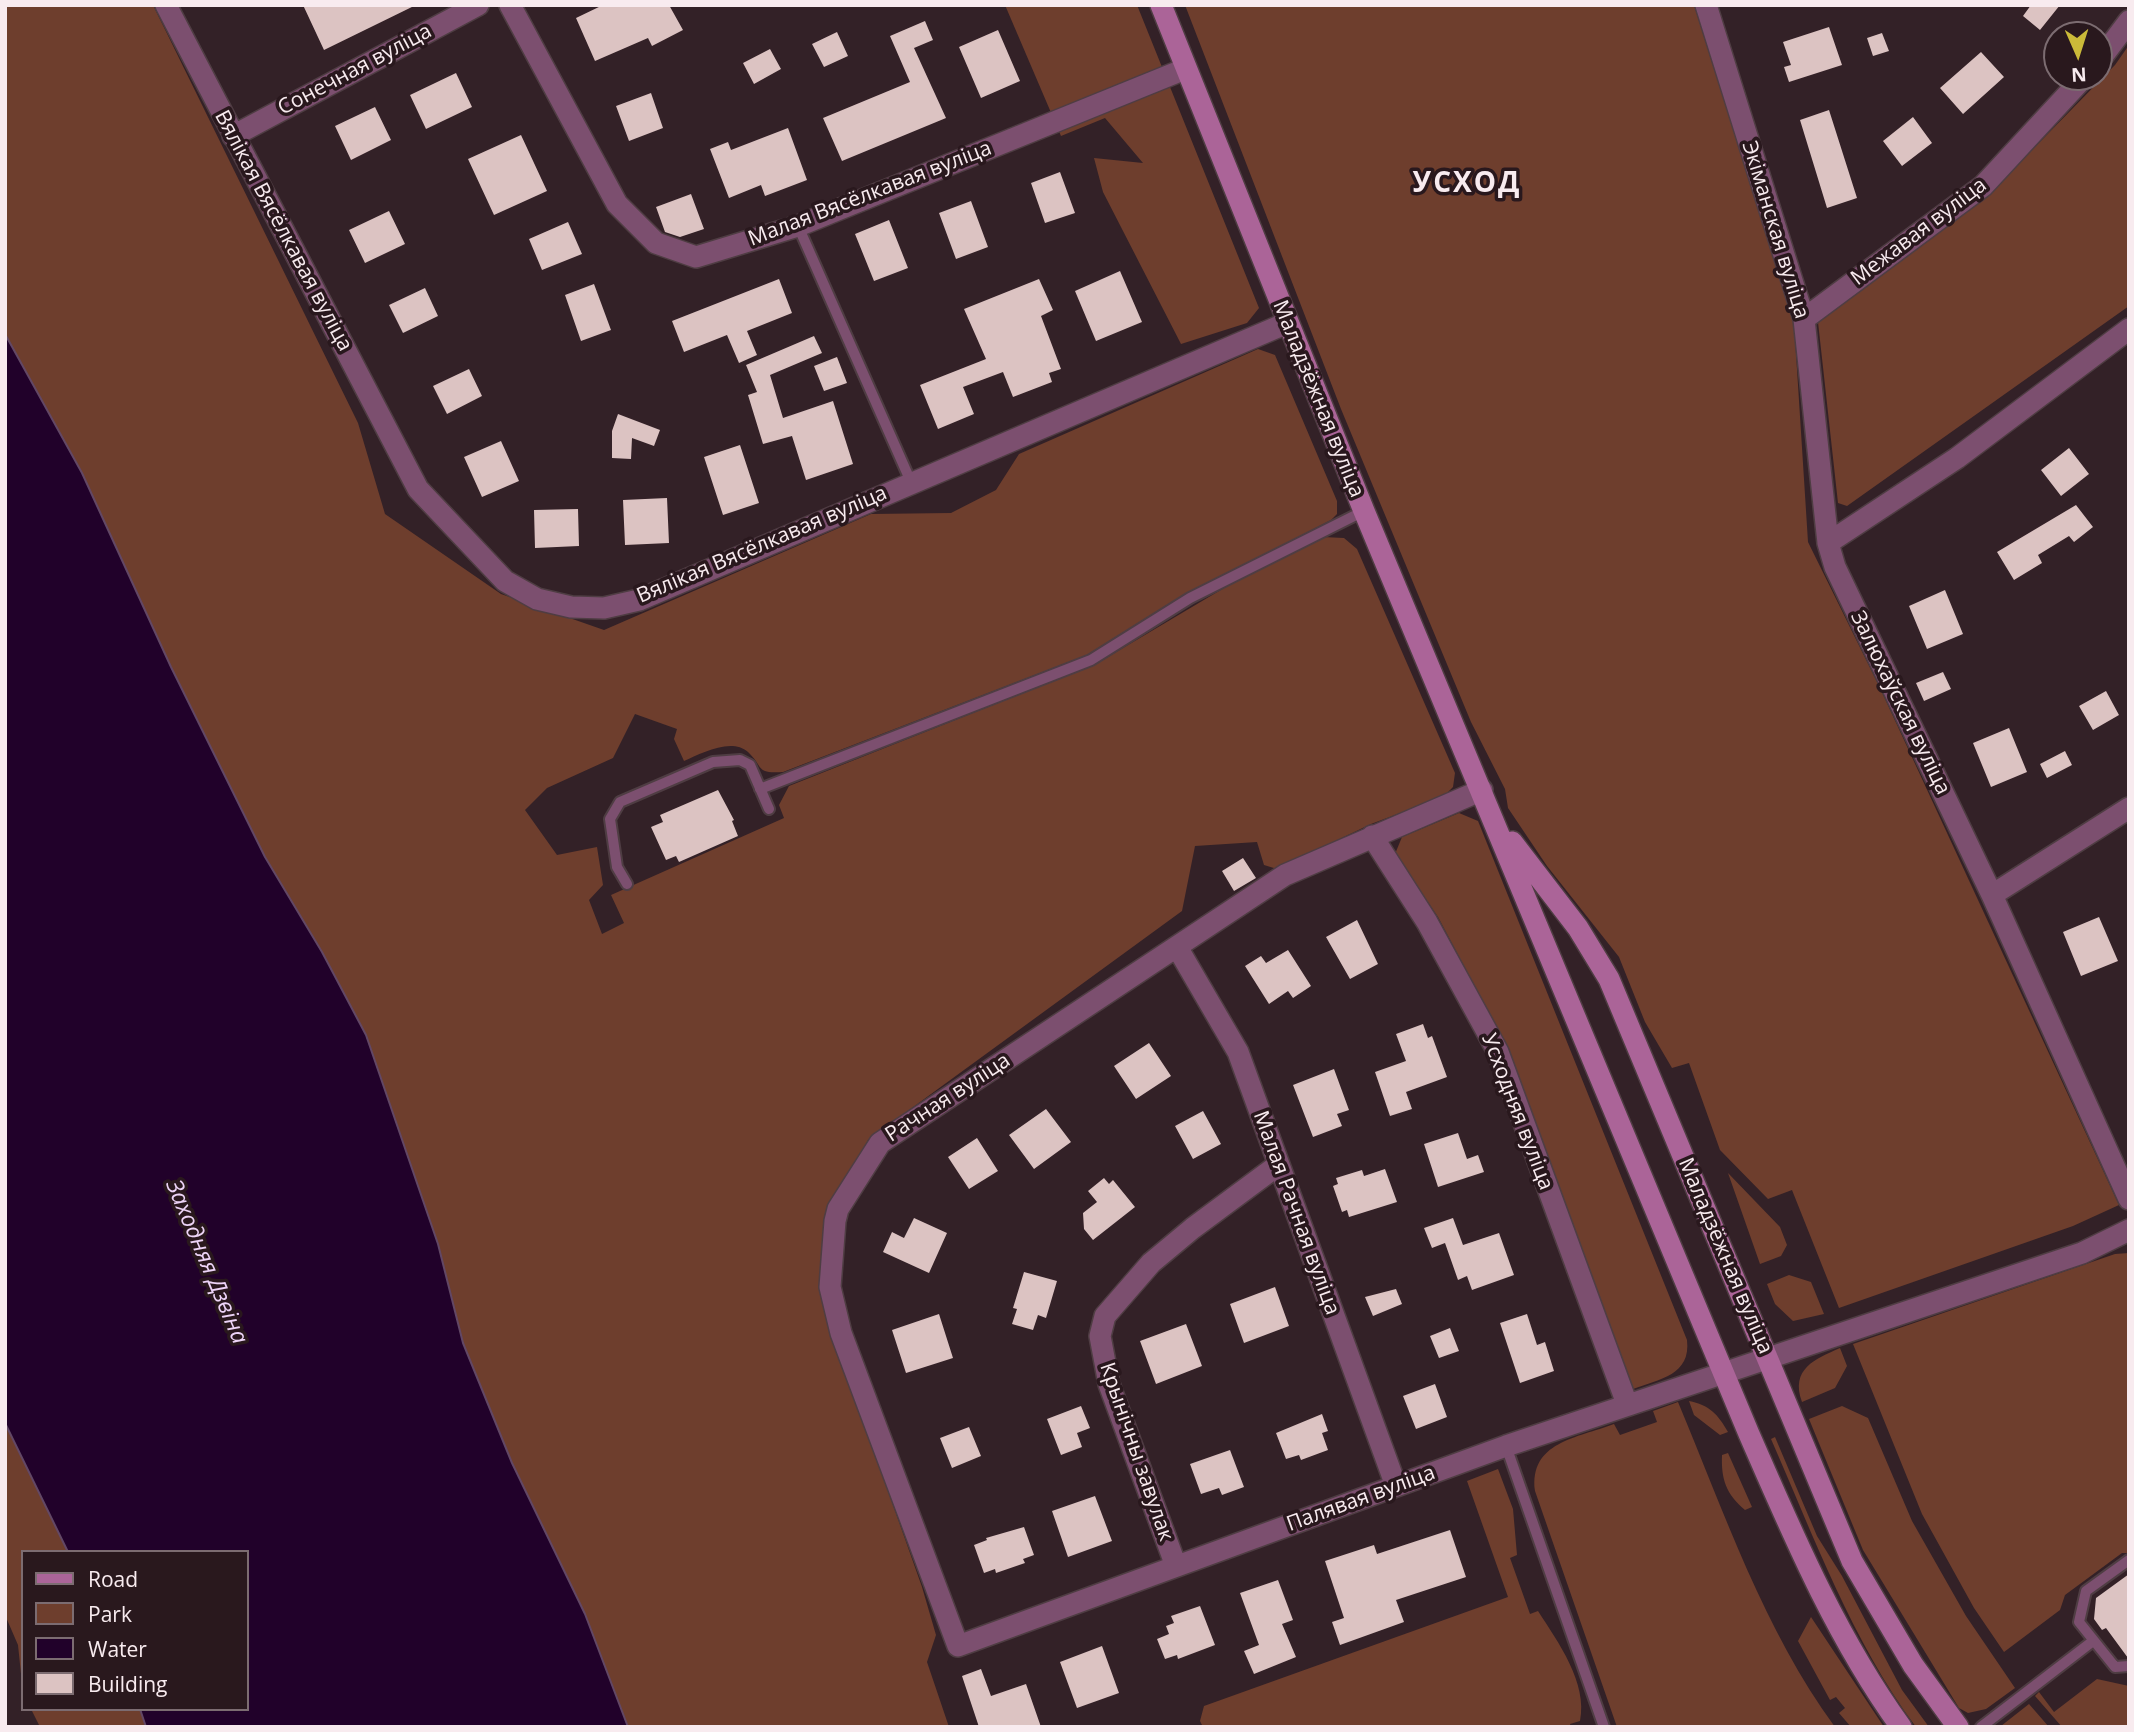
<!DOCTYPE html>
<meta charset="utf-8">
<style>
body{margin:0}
#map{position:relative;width:2134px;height:1732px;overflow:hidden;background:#332127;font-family:"Open Sans",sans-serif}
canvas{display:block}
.frame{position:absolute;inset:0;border:7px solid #f8ebef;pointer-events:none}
.legend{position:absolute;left:21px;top:1550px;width:228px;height:161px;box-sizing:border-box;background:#29181d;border:2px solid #7c6c71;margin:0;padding:9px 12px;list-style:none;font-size:21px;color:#f8ebef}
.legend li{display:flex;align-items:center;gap:14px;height:35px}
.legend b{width:35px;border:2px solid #7c6c71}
.north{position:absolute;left:2043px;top:21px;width:70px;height:70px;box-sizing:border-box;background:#29181d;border:2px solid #7c6c71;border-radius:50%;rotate:177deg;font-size:19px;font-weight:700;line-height:28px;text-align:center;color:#f8ebef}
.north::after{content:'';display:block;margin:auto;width:24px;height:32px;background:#cbba39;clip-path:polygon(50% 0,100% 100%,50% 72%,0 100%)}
</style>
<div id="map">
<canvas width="2134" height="1732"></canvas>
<div class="frame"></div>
<ul class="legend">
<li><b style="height:9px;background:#ab6498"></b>Road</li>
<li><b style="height:19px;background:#6e3e2d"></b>Park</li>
<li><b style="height:19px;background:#21012a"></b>Water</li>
<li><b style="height:19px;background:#dcc3c2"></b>Building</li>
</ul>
<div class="north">N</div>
</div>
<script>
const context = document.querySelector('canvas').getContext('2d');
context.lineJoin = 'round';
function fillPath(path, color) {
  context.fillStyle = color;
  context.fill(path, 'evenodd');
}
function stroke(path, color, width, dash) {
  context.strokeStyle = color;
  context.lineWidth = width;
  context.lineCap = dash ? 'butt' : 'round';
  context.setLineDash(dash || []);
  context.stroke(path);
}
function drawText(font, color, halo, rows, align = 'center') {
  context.font = font + ' "Open Sans",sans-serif';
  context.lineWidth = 7;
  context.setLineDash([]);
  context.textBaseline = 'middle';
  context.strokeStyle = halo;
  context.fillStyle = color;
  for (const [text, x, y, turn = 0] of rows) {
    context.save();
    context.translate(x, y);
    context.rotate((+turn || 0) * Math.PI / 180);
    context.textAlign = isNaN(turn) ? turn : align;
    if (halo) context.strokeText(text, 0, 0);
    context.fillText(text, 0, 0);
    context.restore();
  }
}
fillPath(new Path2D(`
 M5,5H153L358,423L385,514L501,594L604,630L871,514L951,513L996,490L1019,454L1258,349L1275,355L1337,501V514L1331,520L1167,605L1087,655L783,772C755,774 764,767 748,752C731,737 700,754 684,761L674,739L677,729L635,714L613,758L547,788L525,810L557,855L597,847L603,885L589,900L602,934L624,923L611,895L784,818L779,805L789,786L1096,664L1256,569L1323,537L1344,538L1357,549L1455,773L1453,787L1443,797L1371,824L1277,869L1264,865L1257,842L1195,846L1182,911L868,1140L829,1215L833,1335L922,1587L936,1635L927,1662L949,1727H628L585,1614L512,1463L463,1343L438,1244L366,1035L322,952L265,857L171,667L82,473L5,334Z
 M1005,5H1137L1259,308L1247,323L1181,344L1103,192L1094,158L1143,163L1105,118L1061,136Z
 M1185,5H1694L1794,322L1808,542L1880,688L2119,1205L2073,1226L1839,1308L1792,1190L1768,1199L1720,1150L1689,1063L1672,1068L1645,1022L1619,957L1547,866L1508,808L1505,789L1471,722L1341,409Z
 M2129,45V306L1847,506L1838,503L1818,322L1989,194L2115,65Z
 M1459,813L1478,821L1687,1340C1691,1375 1660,1379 1633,1389L1507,1048L1438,917L1395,854L1402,837Z
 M1728,1173L1780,1227L1787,1245L1781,1256L1760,1264Z
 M2129,1253V1553H2122L2065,1595L2060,1610L2004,1652L1974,1608L1922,1514L1853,1344L2115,1254Z
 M1789,1275L1811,1282L1824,1314L1793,1321L1775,1304L1767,1284Z
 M1840,1348L1847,1366L1835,1388L1802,1402C1790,1369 1815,1359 1840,1348Z
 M1689,1401C1709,1405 1718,1414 1728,1432L1720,1435L1694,1415Z
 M1678,1402C1724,1512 1764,1630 1835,1727H1617L1535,1491C1529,1442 1577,1438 1614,1424L1620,1435L1657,1422L1653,1411Z
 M1842,1406L1868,1418L1912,1521L1966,1616L2015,1688L1986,1709L1968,1713L1959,1708L1863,1550L1809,1419Z
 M5,1423L68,1552H23V1693L18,1645L5,1615Z
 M1775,1437L1817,1536L1842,1576L1902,1690L1929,1727H1916C1852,1641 1814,1537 1771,1439Z
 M1728,1453L1752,1507L1745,1510C1726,1494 1721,1479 1722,1455Z
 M1498,1469L1513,1509L1517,1555L1510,1558L1530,1614L1538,1611C1558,1642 1588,1683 1580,1721L1570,1724L1571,1727H1203L1200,1721L1204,1706L1508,1597L1467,1481Z
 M1811,1617L1884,1727H1851L1839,1713L1845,1708L1836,1697L1830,1700L1798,1641Z
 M2097,1679L2129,1686V1727H2062L2035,1696L2039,1692L2054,1712Z
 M2029,1704L2049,1727H2000L2001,1726Z
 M31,1709H140L146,1727H40Z`), '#6e3e2d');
const water = new Path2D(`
 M5,334L82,473L171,667L265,857L322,952L366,1035L438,1244L463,1343L512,1463L585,1614L628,1727H146L140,1709H247V1552H68L5,1423Z`);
fillPath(water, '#21012a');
stroke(water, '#624765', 2);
fillPath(new Path2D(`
 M303,5H416L324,50Z
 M603,5H669L683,30L652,46L648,38L595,61L576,18Z
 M2031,5H2060L2040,30L2023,16Z
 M925,21L933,40L914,48L946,118L842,161L823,118L910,82L890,36Z
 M1829,27L1842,65L1789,82L1784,67L1791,65L1783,42Z
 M998,30L1020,81L981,98L959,47Z
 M837,32L848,56L824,67L812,44Z
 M1882,33L1889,51L1873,56L1867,38Z
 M770,49L781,69L754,84L743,63Z
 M1981,52L2004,77L1963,114L1940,88Z
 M456,73L472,107L426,129L410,95Z
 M651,93L663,128L629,141L616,106Z
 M375,107L391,140L351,160L335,126Z
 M1829,110L1857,198L1827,208L1800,120Z
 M1913,117L1932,143L1902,166L1883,141Z
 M788,128L807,180L765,196L761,185L729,198L710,149L728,142L731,150Z
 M521,135L547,191L494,215L468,159Z
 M1060,172L1075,213L1045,223L1031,183Z
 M691,194L704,229L680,237L665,232L656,207Z
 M971,201L988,247L956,259L939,213Z
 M389,211L405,244L365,263L349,230Z
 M889,220L908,268L874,281L855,234Z
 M568,222L582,254L542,270L529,239Z
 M1120,271L1142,322L1096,341L1075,291Z
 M779,279L792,313L747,331L757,355L739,363L727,335L684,352L672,321Z
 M1039,279L1053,310L1041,316L1061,369L1049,373L1052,382L1013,397L1003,372L963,387L974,414L938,429L920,385L986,359L964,309Z
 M594,284L611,330L581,341L565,295Z
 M425,288L438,316L403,333L389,305Z
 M814,336L822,353L770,375L783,418L833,401L853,464L806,480L792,436L763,444L748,395L757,392L746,365Z
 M837,357L847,383L824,391L814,366Z
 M469,369L482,396L447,414L433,386Z
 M618,414L660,430L654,446L632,438L631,459L612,458V431Z
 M501,441L519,481L482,497L464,457Z
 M740,445L759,503L723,515L704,457Z
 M2069,448L2089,474L2061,496L2041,470Z
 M667,498L669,543L625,545L623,500Z
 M2076,505L2093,527L2074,542L2069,536L2038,555L2042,563L2014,580L1997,552Z
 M578,509L579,546L535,548L534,510Z
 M1945,590L1963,634L1927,649L1909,606Z
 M1943,672L1951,689L1924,701L1916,683Z
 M2106,691L2119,715L2093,730L2079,706Z
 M2009,728L2027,772L1991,787L1973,743Z
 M2065,751L2072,765L2047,778L2040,764Z
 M718,790L734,820L732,821L738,836L679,862L676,856L666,860L651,827L663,822L660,815Z
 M1243,858L1256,878L1234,891L1222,871Z
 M2099,917L2118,961L2081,976L2063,932Z
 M1357,920L1378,964L1350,979L1326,937Z
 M1288,950L1311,986L1293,998L1288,991L1269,1004L1245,966L1261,956L1266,963Z
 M1423,1024L1428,1038L1432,1036L1447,1077L1406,1092L1412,1109L1390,1116L1375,1072L1406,1061L1396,1034Z
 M1149,1043L1171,1076L1136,1099L1114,1066Z
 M1334,1069L1349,1110L1337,1114L1342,1126L1313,1137L1293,1085Z
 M1046,1109L1071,1142L1034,1169L1009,1135Z
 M1203,1111L1221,1144L1193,1159L1175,1126Z
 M1458,1133L1467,1159L1478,1155L1484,1172L1438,1187L1424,1144Z
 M977,1138L998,1171L969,1189L948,1157Z
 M1385,1169L1397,1202L1349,1217L1347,1210L1342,1212L1333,1186L1338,1184L1336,1178L1362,1170L1364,1176Z
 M1104,1178L1109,1184L1113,1180L1135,1207L1093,1240L1084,1229L1083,1213L1097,1202L1088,1191Z
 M914,1218L947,1233L929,1273L883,1252L892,1232L904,1238Z
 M1453,1218L1463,1245L1499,1233L1514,1275L1472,1290L1467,1276L1458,1280L1445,1243L1432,1248L1424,1228Z
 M1024,1272L1057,1281L1046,1318L1038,1315L1033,1330L1012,1324L1017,1309L1013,1308Z
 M1275,1287L1289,1326L1244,1343L1230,1304Z
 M1396,1289L1402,1304L1373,1316L1365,1297Z
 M939,1314L953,1358L906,1373L892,1330Z
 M1527,1314L1537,1345L1545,1342L1554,1371L1520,1383L1500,1323Z
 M1186,1324L1202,1366L1156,1384L1140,1341Z
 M1450,1328L1459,1351L1439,1358L1430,1336Z
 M1435,1384L1447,1417L1416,1429L1403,1396Z
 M1081,1406L1090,1428L1077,1433L1082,1447L1061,1455L1047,1419Z
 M1322,1414L1328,1431L1322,1433L1328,1450L1301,1460L1299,1455L1286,1459L1276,1433Z
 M969,1427L981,1456L952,1468L940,1438Z
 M1230,1450L1244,1487L1222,1495L1219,1488L1201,1494L1190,1464Z
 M1095,1496L1112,1541L1068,1557L1052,1511Z
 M1024,1527L1034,1555L1023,1559L1025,1563L996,1573L995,1569L984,1573L974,1545L987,1540L986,1538Z
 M1450,1530L1466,1577L1396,1600L1404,1622L1340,1645L1332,1622L1344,1618L1325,1561L1374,1545L1377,1554Z
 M2129,1574V1658H2128L2106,1628L2102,1630L2094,1619L2096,1598Z
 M1278,1580L1293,1620L1282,1624L1296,1657L1254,1674L1244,1651L1259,1645L1240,1593Z
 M1200,1606L1215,1645L1178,1659L1177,1655L1165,1659L1157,1639L1169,1634L1166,1626L1174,1623L1171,1616Z
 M1102,1646L1119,1693L1077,1708L1060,1662Z
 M981,1669L991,1696L1026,1684L1041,1727H979L962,1676Z`), '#dcc3c2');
const lane = new Path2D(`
 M798,226L911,482
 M760,789L1091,660L1190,598L1364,511
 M627,884L617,867L610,819L620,802L713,762L740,760L750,765L769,809
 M1506,1446L1604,1727
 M2129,1560L2086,1591L2079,1622L2115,1667L2129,1666
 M1981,1727L2093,1641`);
const street = new Path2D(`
 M166,5L418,489L505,581L537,599L571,607L604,608L639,600L1287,323
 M510,5L617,204L656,243L696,257L798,226L1185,69
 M1706,5L1804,319L1828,543
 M2099,61L2129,21
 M233,136L478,5
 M1804,319L1983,186L2084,77
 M2129,329L1957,458L1828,543L1835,567L1992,895L2129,1199
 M1482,790L1285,875L880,1143L838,1209L835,1221L830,1287L841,1333L958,1646L1506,1446L2082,1253L2129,1230
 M1372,836L1427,922L1498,1052L1627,1404
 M1992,895L2129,808
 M1177,947L1238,1052L1396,1486
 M1176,1566L1109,1384L1100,1336L1105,1316L1151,1263L1193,1228L1278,1165`);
const secondary = new Path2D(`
 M1161,5L1364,511L1749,1434C1793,1535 1836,1637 1901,1727
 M1512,842L1578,928L1609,979L1852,1561L1913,1665L1958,1727`);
stroke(lane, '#4f3d43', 14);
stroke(street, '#4f3d43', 24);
stroke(secondary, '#4f3d43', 24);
stroke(lane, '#7c4f6f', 10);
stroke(street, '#7c4f6f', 21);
stroke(secondary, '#ab6498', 21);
drawText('21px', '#f8ebef', '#29181d', [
 ["Сонечная вуліца",355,70,-28],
 ["Малая Вясёлкавая вуліца",870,194,-21],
 ["Экіманская вуліца",1775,230,73],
 ["Вялікая Вясёлкавая вуліца",283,231,62],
 ["Межавая вуліца",1919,232,-37],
 ["Маладзёжная вуліца",1318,399,68],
 ["Вялікая Вясёлкавая вуліца",762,545,-23],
 ["Залюхаўская вуліца",1900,703,64],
 ["Рачная вуліца",948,1098,-33],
 ["Усходняя вуліца",1517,1112,69],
 ["Малая Рачная вуліца",1296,1213,70],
 ["Маладзёжная вуліца",1725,1256,67],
 ["Крынічны завулак",1136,1452,71],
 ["Палявая вуліца",1361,1499,-20]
]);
drawText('italic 23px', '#edd4f7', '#29181d', [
 ["Заходняя Дзвіна",206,1262,67]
]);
context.letterSpacing = '2px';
drawText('bold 28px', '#f8ebef', '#29181d', [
 ["УСХОД",1467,184]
]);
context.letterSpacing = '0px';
</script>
